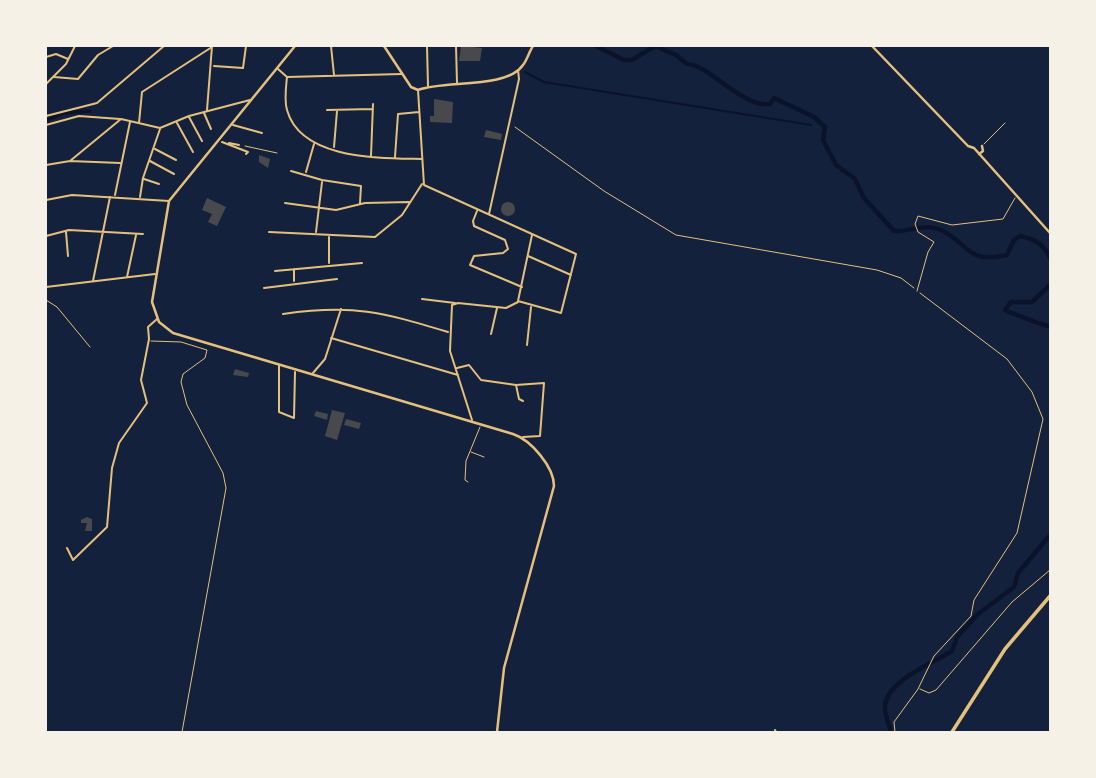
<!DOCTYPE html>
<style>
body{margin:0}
#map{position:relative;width:1096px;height:778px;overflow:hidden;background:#14213d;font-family:Manrope,sans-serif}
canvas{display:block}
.frame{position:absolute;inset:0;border:47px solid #f6f1e7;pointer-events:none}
</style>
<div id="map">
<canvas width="1096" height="778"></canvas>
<div class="frame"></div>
</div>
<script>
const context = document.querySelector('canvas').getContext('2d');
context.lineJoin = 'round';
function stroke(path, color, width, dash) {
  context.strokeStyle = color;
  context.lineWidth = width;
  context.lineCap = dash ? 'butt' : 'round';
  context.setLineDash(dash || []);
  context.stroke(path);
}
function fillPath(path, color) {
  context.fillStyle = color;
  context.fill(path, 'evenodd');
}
stroke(new Path2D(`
 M525,72L544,82L811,125`), '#0b132b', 2);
stroke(new Path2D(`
 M46,120L64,113L90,111`), '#0b132b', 3.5);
stroke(new Path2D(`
 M596,46L624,60H632L655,46L676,55L687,64C708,64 743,108 770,104L774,98L814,117L825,127L823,140L836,165L855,179L864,198L894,231C911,232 926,222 943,231C970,245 967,264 1007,255L1014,240L1020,236C1035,239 1044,244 1050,258
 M1050,285L1032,302H1011L1005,310C1020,317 1034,321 1050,327
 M891,732C889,724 884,714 885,705C888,680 935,662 952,651L957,637L978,614L1014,587L1018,573L1050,535`), '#0b132b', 4.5);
fillPath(new Path2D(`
 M461,46L482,48L480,61H459Z
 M434,99L453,102L452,123L430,122V116H434Z
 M486,130L502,134L501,140L484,137Z
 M259,155L270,159L268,168L259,162Z
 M207,198L226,207L217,226L208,222L212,214L202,210Z
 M501 209a7 7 0 1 1 14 0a7 7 0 1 1-14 0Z
 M235,369L249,373L248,377L233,375Z
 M332,410L345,413L337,440L325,436Z
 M316,411L328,414L327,420L314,416Z
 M346,419L361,423L359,429L344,425Z
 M87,517L92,519V531H85L87,523H81V520Z`), '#48494c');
stroke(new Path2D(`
 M515,127L604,191L676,235L877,270L901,278L914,288
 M245,146L277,153
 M920,689L929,693L936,690L1012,602L1050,570
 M895,732L894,722L918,689L934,656L971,616L974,600L1017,533L1043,419L1032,392L1007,359L920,293`), '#e5c07b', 1);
stroke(new Path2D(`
 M984,144L1005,123
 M917,291L928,252L934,242L918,232L915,224L918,216L952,225L1003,219L1015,198
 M46,300L57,307L90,347
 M151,341L181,342L207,350L205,358L183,374L181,382L187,405L223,473L226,488L182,732
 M471,452L484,457
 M468,482L465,480L466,461L480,427`), '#e5c07b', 1);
stroke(new Path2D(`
 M331,46L334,75
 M427,46L428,86
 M456,46L457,83
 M46,57L56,54L68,59
 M214,66L243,68L246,46
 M278,69L287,77L402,74
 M54,77L78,79L98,55L113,46
 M287,77C286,87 284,100 287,110C301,160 380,158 422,159
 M46,84L66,64L75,46
 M418,90L424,185L576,254L561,313L518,301
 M207,110L212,46
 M327,110L372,109
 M204,113L211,129
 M46,116L97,103L164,46
 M189,117L202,141
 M139,123L142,92L212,47
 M177,123L193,152
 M46,125L79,116L120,119
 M233,125L262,133
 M222,142L248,152L246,154
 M229,143L239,145
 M334,147L337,111
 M155,149L176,160
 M371,156L373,104
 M395,157L398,114L419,112
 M70,161L121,119L160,128L189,116L250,100
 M150,161L174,174
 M46,165L70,161L120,163
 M291,171L322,180L361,186L360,203
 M306,172L314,144
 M144,179L159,184
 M115,195L130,122
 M140,197L143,178L160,129
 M46,200L72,195L169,201
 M285,203L336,210L365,203L409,202
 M477,211L473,221L474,226L505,240L508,249L503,253L474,256L470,265L522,287
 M489,214L519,79L518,70
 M66,232L68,256
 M269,232L375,237L402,215L422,184
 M316,232L322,182
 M46,236L69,230L143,234
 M528,256L571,275
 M329,263V237
 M275,271L362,263
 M127,277L136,235
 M93,281L110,197
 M294,281V269
 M46,287L155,274
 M264,288L337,279
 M422,299L455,303
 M518,301L532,235
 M283,314C353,304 382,312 448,332
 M491,334L497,308
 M331,338L458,375
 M527,345L531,307
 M279,365V412L294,418L295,372
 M457,368L469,365L481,380L516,385L519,399L523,401
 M313,373L325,359L341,309
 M516,385L544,383L540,436L523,437
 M472,420L450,351L452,305L458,303L506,308L518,302
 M67,548L73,560L107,527L112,468L119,443L147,403L141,380L149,339L148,327L157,319
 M775,730L776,732`), '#e5c07b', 2);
stroke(new Path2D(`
 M295,46L169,201L152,302L159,322L173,333L513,434C531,440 554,467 554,486L504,668L497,732
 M384,46L411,87L418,90C444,80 507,89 523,65C527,60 529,52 533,46`), '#e5c07b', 2.5);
stroke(new Path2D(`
 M872,46L968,146L974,148L1050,233
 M979,154L983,151L982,146`), '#e5c07b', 2.5);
stroke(new Path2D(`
 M952,732L1005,649L1050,596`), '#e5c07b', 3.5);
</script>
